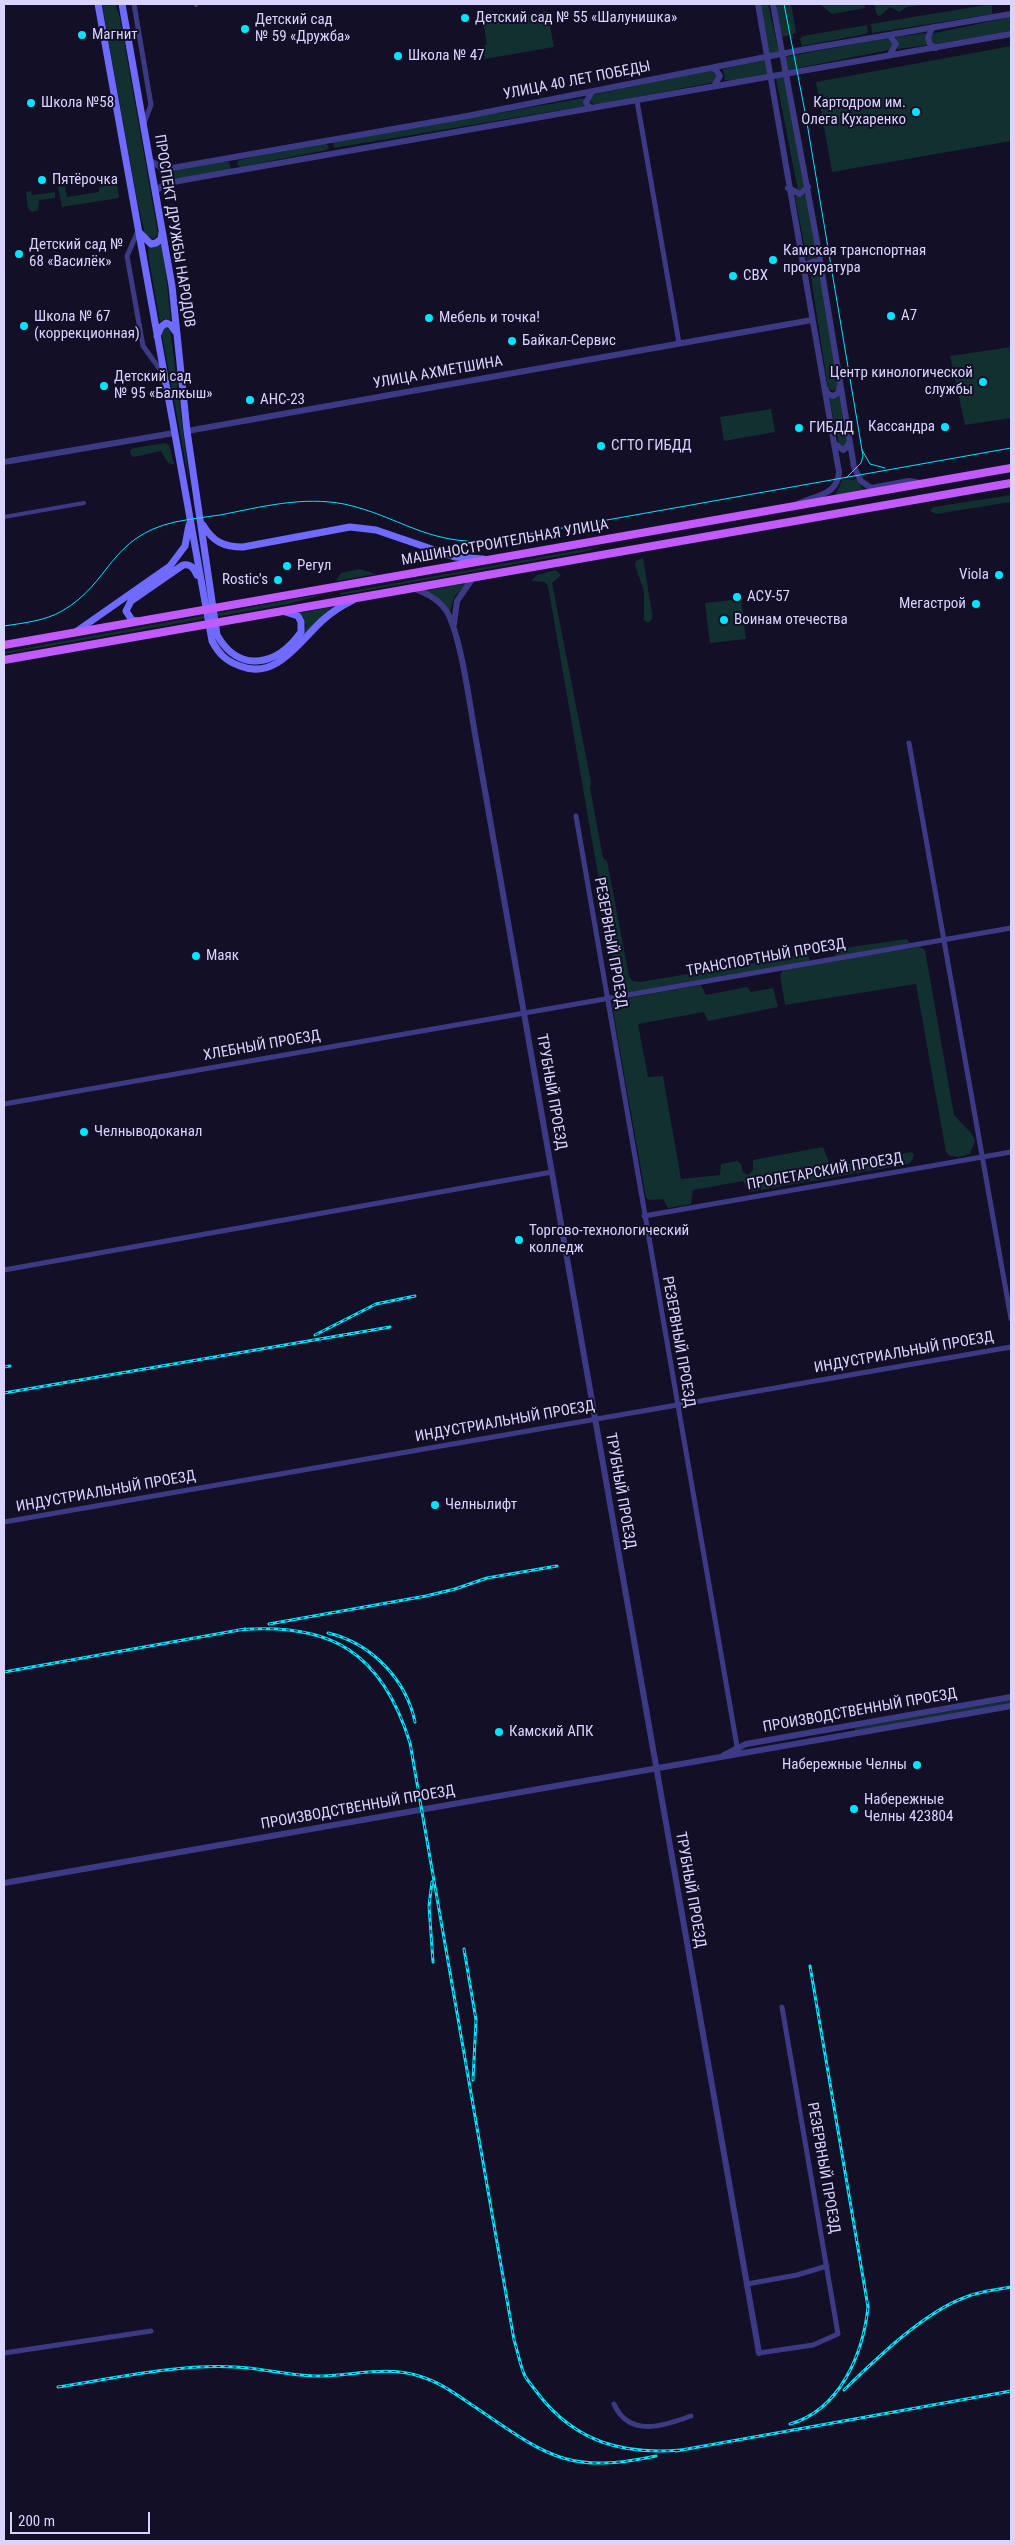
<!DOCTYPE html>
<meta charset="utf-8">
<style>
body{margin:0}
#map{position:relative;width:1015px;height:2545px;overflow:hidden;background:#130f26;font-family:"Roboto Condensed",sans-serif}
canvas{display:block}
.frame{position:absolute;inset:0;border:5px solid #d9d4ff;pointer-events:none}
.scale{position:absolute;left:10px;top:2512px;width:140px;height:22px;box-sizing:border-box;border:2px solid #d9d4ff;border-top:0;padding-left:6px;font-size:15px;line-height:18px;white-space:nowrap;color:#d9d4ff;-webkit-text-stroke:4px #130f26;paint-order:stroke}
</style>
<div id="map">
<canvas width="1015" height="2545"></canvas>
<div class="frame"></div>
<div class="scale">200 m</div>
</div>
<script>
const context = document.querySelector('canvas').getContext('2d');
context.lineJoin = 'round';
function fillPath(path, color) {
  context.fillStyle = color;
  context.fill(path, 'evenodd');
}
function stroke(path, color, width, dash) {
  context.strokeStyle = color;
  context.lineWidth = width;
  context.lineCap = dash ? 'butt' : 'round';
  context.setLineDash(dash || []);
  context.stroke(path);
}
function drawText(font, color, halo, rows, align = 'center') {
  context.font = font + ' "Roboto Condensed",sans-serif';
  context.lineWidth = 4;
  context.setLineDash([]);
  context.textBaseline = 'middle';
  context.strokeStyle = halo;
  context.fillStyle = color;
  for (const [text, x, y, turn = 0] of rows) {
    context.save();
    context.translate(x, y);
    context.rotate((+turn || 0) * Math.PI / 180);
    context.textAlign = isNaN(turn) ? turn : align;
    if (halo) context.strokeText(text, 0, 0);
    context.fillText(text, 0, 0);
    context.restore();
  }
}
fillPath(new Path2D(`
 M102,4H115L120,18L158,234L154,239L145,234L137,200Z
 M760,4H768L779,52L769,54Z
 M776,4H791L796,31L794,34L782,37Z
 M820,4H864L865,8L832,14Z
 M874,4H930L907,7L899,12L890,7L880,16L877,15Z
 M992,4V14L872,33L871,24Z
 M547,11L554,47L485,59L483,47L487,44L483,22Z
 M1011,17V31L936,44L931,40V36L935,33Z
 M867,25L868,32L866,34L802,46L800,39L803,36Z
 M926,33L927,45L898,49L896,37Z
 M887,38L893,43L889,50L788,70L785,57Z
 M1011,46V141L832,172L816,82Z
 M767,60L769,74L732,81L725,80L723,69Z
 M710,70L717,76L715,82L596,105L590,102L593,95Z
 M785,77L804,188L798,191L776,78Z
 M584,98L585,106L334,148L333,142Z
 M325,143L329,147L327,150L240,167L237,164L239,160Z
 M219,162H229L231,169L161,181L160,173Z
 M117,184L119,198L62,207L58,187L65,186L67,197L99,192V187Z
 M31,191L32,195L55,192V198L39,200L38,210L32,212L28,208L26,192Z
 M806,194L818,259L813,257L807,260L795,196L802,197Z
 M162,242L171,320L164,319L160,322L148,254L149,245Z
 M809,264H817L824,294L838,387L833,391L828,388Z
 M166,326L170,328L190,487L162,335V331Z
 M1011,347V418L965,425L950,356Z
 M839,395L847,443L844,447L839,444L829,397Z
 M771,409L775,432L724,441L720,417Z
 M165,443L169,445L174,465L168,463L161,451L134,457L131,455L130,450L134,448Z
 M857,479L862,488L867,491L835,496L842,480Z
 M1011,495V502L936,514L930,511L933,507Z
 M603,546L583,552L341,595L340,593Z
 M643,558L652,613V619L648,623L644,620V591L635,566L636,561Z
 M359,569L377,574L336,581L341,573Z
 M556,570L561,575L552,583L591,782L590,788L603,858L607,861L629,976L633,981L640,982L807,954L810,960L808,962L615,995L614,992L616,985L614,967L548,586L545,582L531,581L537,575Z
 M467,583L454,597L450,612L424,591Z
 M329,593L288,604L4,654V652Z
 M741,599L746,639L710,643L705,603Z
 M331,607L304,635H303L306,625L299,613Z
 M907,939L910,943L838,957L835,955L837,949Z
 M920,947L925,950L954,1115L972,1134L975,1141L970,1154L959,1157L950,1156L946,1152L916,984L785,1005L780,975L784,969Z
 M701,985L706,995L747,987L751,992L773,988L778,1007L708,1021L704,1012L638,1024L648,1077L663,1076L681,1179L720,1175L721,1164L737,1161L741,1164L743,1172L748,1175L753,1170V1160L823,1147L831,1167L911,1152L914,1154L912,1161L908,1164L749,1192L743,1181L693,1190L691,1204L668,1208L663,1199L649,1200L646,1198L612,1005L616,1000Z
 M1011,1700V1704L855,1732V1728Z`), '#12302f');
stroke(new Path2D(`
 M196,5L197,4
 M4,517L84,503`), '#3d3a85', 4);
stroke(new Path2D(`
 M134,4L151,105L144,123
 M637,101L679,343
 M138,231L127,256L143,346L162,372
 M909,743L1011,1319
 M576,816L738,1752
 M4,1104L1011,928
 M644,1216L1011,1152
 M4,1270L552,1172
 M4,1522L1011,1347
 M747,2284L797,2275L827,2266
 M4,2353L151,2331
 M759,2353L813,2345L838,2334L782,2007
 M614,2404C629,2438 664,2426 691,2416`), '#3d3a85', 5);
stroke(new Path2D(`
 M758,4L839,472C837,497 814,495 796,505
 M773,4L816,236L854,467L861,481L871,488L909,481L920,483
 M932,28L928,38L930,44L936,48
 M890,54L896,44L890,36
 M711,68L716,70L720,76L714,86
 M592,92L586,102L589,107L593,108
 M150,161L161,167L172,168L467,116L801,50L1011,14
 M788,188L800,194L808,187
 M155,192L164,184L184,180L1011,34
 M802,266L814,261L821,266
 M825,388L828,394L833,396L838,393L840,386
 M187,431L812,320
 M834,443L843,450L847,447L849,442
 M4,462L174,433
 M413,588C425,593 437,598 445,609C460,629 470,706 475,734L759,2353
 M454,624L457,601L473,578
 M724,1755L746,1744L1011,1697
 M4,1883L1011,1706`), '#3d3a85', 6);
stroke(new Path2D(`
 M98,4L212,641C219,654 226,661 240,666C277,681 301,639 324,619C333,611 343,605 353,600
 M122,4L172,286L187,431L217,635C239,674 277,666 301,632V622L298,616L282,611
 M140,233L151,244L156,243L161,239L162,232
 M157,336L161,327L166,323L171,325L175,331
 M203,525C213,542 224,547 243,547L350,527L376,530L455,557L483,559
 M138,621L132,620L126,611L131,601L183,565C191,564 194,568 197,575
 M77,631L170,566L185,546L189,525`), '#6f6bff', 7);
stroke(new Path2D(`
 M4,645L1011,468
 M4,660L1011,483`), '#c25bff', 8);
stroke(new Path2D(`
 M784,4L806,117L863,456L861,463L846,478
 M862,450L870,464L885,468
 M4,626C23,623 45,621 62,611C111,583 109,537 175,522C190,519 205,517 220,515C261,507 302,496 344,504C399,516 427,545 489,541L1011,448`), '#00e5ff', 1);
const rail = new Path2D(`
 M315,1335L376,1304L415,1296
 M4,1367L10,1366
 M4,1393L390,1327
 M269,1624L426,1596L455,1589L487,1578L557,1566
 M238,1630C332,1622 382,1653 410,1743L514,2340C518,2352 520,2366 525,2376C529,2383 535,2389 539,2395C576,2442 623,2455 681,2450
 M328,1633C371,1643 406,1679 415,1722
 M4,1672L245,1629
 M432,1882L429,1906L433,1962
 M464,1949L476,2020L473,2080
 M58,2387C116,2378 176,2364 235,2367C261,2368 287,2375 314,2376C348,2377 385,2365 419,2376C440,2382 457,2395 475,2407C546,2455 567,2475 656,2456
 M844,2390C876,2359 924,2312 966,2297C980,2291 996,2290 1011,2287
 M790,2424C840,2410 863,2354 868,2307L810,1966
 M676,2451L1011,2391`);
stroke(rail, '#00e5ff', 3);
stroke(rail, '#130f26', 1, [4]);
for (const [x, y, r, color] of [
 [465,18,5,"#00e5ff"],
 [245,29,5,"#00e5ff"],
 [82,35,5,"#00e5ff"],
 [398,56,5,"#00e5ff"],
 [31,103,5,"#00e5ff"],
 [916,112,5,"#00e5ff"],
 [42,180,5,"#00e5ff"],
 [19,254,5,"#00e5ff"],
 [773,260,5,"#00e5ff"],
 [733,276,5,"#00e5ff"],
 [891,316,5,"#00e5ff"],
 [429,318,5,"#00e5ff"],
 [24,326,5,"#00e5ff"],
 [512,341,5,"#00e5ff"],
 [983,382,5,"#00e5ff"],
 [104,386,5,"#00e5ff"],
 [250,400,5,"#00e5ff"],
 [945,427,5,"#00e5ff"],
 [799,428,5,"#00e5ff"],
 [601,446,5,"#00e5ff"],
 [287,566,5,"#00e5ff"],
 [999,575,5,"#00e5ff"],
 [278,580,5,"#00e5ff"],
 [737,597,5,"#00e5ff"],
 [976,604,5,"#00e5ff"],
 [724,620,5,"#00e5ff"],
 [196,956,5,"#00e5ff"],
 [84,1132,5,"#00e5ff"],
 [519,1240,5,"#00e5ff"],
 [435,1505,5,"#00e5ff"],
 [499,1732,5,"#00e5ff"],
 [917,1765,5,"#00e5ff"],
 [854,1809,5,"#00e5ff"]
]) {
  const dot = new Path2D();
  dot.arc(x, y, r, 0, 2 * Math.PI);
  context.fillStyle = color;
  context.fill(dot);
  stroke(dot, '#130f26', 2);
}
drawText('15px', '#d9d4ff', '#130f26', [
 ["Детский сад № 55 «Шалунишка»",475,18],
 ["Детский сад",255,20],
 ["№ 59 «Дружба»",255,37],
 ["Магнит",92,35],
 ["Школа № 47",408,56],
 ["Школа №58",41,103],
 ["Картодром им.",906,103,"right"],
 ["Олега Кухаренко",906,120,"right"],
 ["Пятёрочка",52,180],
 ["Детский сад №",29,245],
 ["68 «Василёк»",29,262],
 ["Камская транспортная",783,251],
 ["прокуратура",783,268],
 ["СВХ",743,276],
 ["А7",901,316],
 ["Школа № 67",34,317],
 ["(коррекционная)",34,334],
 ["Мебель и точка!",439,318],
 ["Байкал-Сервис",522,341],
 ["Центр кинологической",973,373,"right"],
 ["службы",973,390,"right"],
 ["Детский сад",114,377],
 ["№ 95 «Балкыш»",114,394],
 ["АНС-23",260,400],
 ["Кассандра",935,427,"right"],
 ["ГИБДД",809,428],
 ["СГТО ГИБДД",611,446],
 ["Регул",297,566],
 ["Viola",989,575,"right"],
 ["Rostic's",268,580,"right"],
 ["АСУ-57",747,597],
 ["Мегастрой",966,604,"right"],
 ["Воинам отечества",734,620],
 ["Маяк",206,956],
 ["Челныводоканал",94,1132],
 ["Торгово-технологический",529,1231],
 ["колледж",529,1248],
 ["Челнылифт",445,1505],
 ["Камский АПК",509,1732],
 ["Набережные Челны",907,1765,"right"],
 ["Набережные",864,1800],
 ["Челны 423804",864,1817]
], 'left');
drawText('15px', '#d9d4ff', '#130f26', [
 ["УЛИЦА 40 ЛЕТ ПОБЕДЫ",577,81,-11],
 ["ПРОСПЕКТ ДРУЖБЫ НАРОДОВ",174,231,81],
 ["УЛИЦА АХМЕТШИНА",438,373,-10],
 ["МАШИНОСТРОИТЕЛЬНАЯ УЛИЦА",505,543,-10],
 ["РЕЗЕРВНЫЙ ПРОЕЗД",610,943,80],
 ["ТРАНСПОРТНЫЙ ПРОЕЗД",766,958,-10],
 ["ХЛЕБНЫЙ ПРОЕЗД",262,1046,-10],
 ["ТРУБНЫЙ ПРОЕЗД",551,1092,80],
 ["ПРОЛЕТАРСКИЙ ПРОЕЗД",825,1172,-10],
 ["РЕЗЕРВНЫЙ ПРОЕЗД",678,1342,80],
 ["ИНДУСТРИАЛЬНЫЙ ПРОЕЗД",904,1353,-10],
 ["ИНДУСТРИАЛЬНЫЙ ПРОЕЗД",505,1422,-10],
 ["ТРУБНЫЙ ПРОЕЗД",620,1491,80],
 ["ИНДУСТРИАЛЬНЫЙ ПРОЕЗД",106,1492,-10],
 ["ПРОИЗВОДСТВЕННЫЙ ПРОЕЗД",860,1711,-10],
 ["ПРОИЗВОДСТВЕННЫЙ ПРОЕЗД",358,1808,-10],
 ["ТРУБНЫЙ ПРОЕЗД",690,1890,80],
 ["РЕЗЕРВНЫЙ ПРОЕЗД",823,2168,80]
]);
</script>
